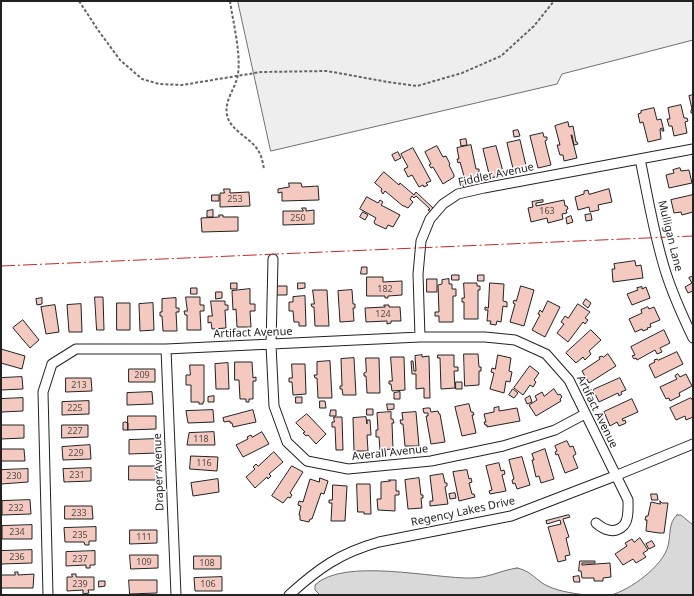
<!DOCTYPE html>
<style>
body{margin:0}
#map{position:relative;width:694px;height:596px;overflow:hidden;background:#fff;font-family:"Noto Sans",sans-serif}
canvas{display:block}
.frame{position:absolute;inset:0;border:2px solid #222;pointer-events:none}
</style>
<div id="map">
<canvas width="694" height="596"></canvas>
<div class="frame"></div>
</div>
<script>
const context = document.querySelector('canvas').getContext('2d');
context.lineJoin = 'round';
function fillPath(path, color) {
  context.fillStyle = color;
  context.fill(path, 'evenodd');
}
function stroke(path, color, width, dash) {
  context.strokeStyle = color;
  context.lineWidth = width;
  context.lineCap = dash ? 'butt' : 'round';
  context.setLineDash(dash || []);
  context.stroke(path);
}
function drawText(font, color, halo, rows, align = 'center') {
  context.font = font + ' "Noto Sans",sans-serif';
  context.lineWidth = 3;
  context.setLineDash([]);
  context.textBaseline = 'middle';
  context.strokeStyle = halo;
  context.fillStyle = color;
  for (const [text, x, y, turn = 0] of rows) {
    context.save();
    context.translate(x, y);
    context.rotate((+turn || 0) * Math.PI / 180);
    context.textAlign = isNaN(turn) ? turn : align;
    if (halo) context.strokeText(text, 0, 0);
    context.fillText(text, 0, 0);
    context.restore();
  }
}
const green = new Path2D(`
 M238,1H693V40L562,74L557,84L271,151Z`);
fillPath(green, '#eee');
stroke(green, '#6f6f6f', 1);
const water = new Path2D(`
 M677,515H681L693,525V595H611C630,590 663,566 668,546C671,535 668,523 677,515Z
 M517,568C528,570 534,577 542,583C555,591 571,593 586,595H320L315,590V585C344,557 434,579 472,578C488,578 502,570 517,568Z`);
fillPath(water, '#d9d9d9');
stroke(water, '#6f6f6f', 1);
const building = new Path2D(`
 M693,95V113H691V110L692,109L689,96Z
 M681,105L684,118H687L688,121L685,122L687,133L674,136L672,126H669L667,119H670L668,108Z
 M654,108L657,120L661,119L664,131H662V128L660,129L661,139L648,142L643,122L640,123L638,114L641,113V111Z
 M568,122L569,127L573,126L576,142H577L578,144L574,145L572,135H571L577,158L564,161L563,155H560L557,145H560L555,126Z
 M518,130L520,136L514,137L513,131Z
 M543,133L544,137H547V140L545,141L551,165L538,168L530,136Z
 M466,139L467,145L461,146L460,140Z
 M520,140L527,170L514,173L507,143Z
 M471,145L476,169H479V172L477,173L479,181L472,183V186L469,189V187L465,188L462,185L460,177L464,176L460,162L458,163L457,159H459L457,148Z
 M437,146L443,157L446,156L450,164L449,165L454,175V177L443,184L433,167L431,168L429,165L431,164L425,152Z
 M496,146L504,175L490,178L483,149Z
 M413,148L431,181L426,183L428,185L424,187L423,185L419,187L412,175L408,177L404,169L408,167L401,154Z
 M398,152L401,158L395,161L392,155Z
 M680,168L681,171L689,170L692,183L669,188L666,175L674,173L673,170Z
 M384,172L399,185L400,183L414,195L416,192L434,209L430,212L428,210L430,209L416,196L414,198L412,196L410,199L413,202L408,208L404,206H403L385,191L383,194L381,191L382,189L375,183Z
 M289,183H301L302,187L318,186L319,200L282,201V192L278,193V189L289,187Z
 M224,189H230V193L249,192L250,206L220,207V193H224Z
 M609,189L612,202L598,205L599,210L590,212L589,207L578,210L575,197L584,194V191L588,190L589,194Z
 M212,195H219V201H212Z
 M693,195V212L682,215L681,212L674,213L671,200Z
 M367,197L378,203L380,200L383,202L381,205L400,215L393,227L388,225L386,229L375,224L374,222L376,218L360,209Z
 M543,200V202L536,203V206L564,200L565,206H567L568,209L566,210L567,213L562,214L563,219L548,223L547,218L531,222L528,208L533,207L532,202Z
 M302,208H306V211L314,210V224L283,225V211H303Z
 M213,210V217H207V211Z
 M363,212L368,215L365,220L360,217Z
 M591,214L592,220L586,221L585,215Z
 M219,215H223V217H238V231L202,232L201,218L219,217Z
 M571,216L573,222L567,224L566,218Z
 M635,261L636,266L641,265L643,278L613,282L612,269H615L614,264Z
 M362,267H367V274H361Z
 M452,275H459V280H452Z
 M478,275H484V281H478Z
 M693,276V291L688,293L685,287L692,283L689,278Z
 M367,277H383V282L402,281V295L388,296V298H385V296H367Z
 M427,279H437V292H427Z
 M449,279V284H452V289H456V296H453V322H439V316H435V312H439L438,285L442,284V280Z
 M231,283H237V289H231Z
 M298,283H305V288L298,289Z
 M464,283H477V286H480V290H478V319H464V302H462V298H464Z
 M490,283L504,284L503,301L507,302V307L503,306L501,322L497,321L496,325L490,324L491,321H487L488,310H485V307L488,308Z
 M277,286H287V295H277Z
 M521,286L534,290L524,326L510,322L515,304L513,303L514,300L516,301Z
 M642,287V289L646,287L650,298L632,305L627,294L638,290L637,288Z
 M191,288H197V294H191Z
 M250,289V304H255V311H250L251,327H237L236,309L233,310L232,291Z
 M313,290H327L329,326H315L314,307H312L311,304H314Z
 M352,290L353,304H355V308H353L354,321L340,322L338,291Z
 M216,292H222V298L216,299Z
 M305,296L306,326H299V322H294L293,311H289V302H293V297Z
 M95,297H103L104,330H97Z
 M186,297H200V305H204V311H200L201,330H187V315H185L184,311H187Z
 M42,298V304L37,305L36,299Z
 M176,298V308H179V312H176L177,331H163L162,316H160V312H162V299Z
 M586,299L591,303L588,308L583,304Z
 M211,301H225V305H228V310H225L226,328L212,329L211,322L208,323V316H212Z
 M548,301L560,307L545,337L532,330L540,315L538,314L540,310L542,312Z
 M117,303H130V330H117Z
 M153,303L154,330L140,331L139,304Z
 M81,304L82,332H69L67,305Z
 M578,304L590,312L585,318L588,320L585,324L583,322L568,342L557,333L564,324L561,322L565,316L568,318Z
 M55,305L59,332L46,334L41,307Z
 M384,305H389V307H400L401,321H391V323L387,324V321L366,322L365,308L385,307Z
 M648,307L649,309L654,307L660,320L650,324L651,327L647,328L648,329L643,331L642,329L635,332L629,319L642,313L641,310Z
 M23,320L39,340L30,348L13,328Z
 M591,330L601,340L589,351L591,354L585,360L583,357L576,363L566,353Z
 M664,330L670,343L660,348L662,352L657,354L655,350L637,360L636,358L634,359L632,356L635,355L631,347Z
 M1,349L25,356L22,369L1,363Z
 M677,352L683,364L655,378L649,365L655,362L654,360L657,359L658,360Z
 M464,354H478L479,367H481V371H479V385L465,386Z
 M608,354L616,366L589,383L582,371L600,359L599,357L602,356L603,357Z
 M422,355V357L429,356L430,398H424V388L416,389V374H412L411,361H413L414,371H416L415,356Z
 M438,355H454V367H458V371H454L455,388L441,389L440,358H438Z
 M498,355L511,358L509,371L512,372L510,382L506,381L504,393L490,389L494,373L491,372L492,368L495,369Z
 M391,357H404L405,390L392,391L391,384H389V381H392Z
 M354,358L356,395H343L342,389H340V386H342L341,359Z
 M366,358H379L380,393H367L366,376H364V373L366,372Z
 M330,361L332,398H318L317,378H315L314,375H317V362Z
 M235,362H252L253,378L256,377V381H253V399H249V402H246V399H240L239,380H235Z
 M228,363L229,389H216L215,364Z
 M292,364H305L306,394L293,395L292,382H289V378H292Z
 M190,365H204V402H203V404H199V402H191V385H186V375H190Z
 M530,366L539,373L534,380L536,382L533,387L530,385L523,395L514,388Z
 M129,369H155V382H129Z
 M678,374L680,377L686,374L692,386L679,393L680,396L670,401L669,398L666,399L660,387L677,379L675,376Z
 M22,377L23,389L1,390V378Z
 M66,378H91L92,391L66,392Z
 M620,378L626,390L621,392L622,394L619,396L618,393L599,402L593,390Z
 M456,382H462V389H456Z
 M513,389L518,393L514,398L509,395Z
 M554,389L558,395L560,394L562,397L560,399L561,401L536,416L529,405L537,400L535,396L542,392L544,396Z
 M152,392L153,404L127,405V393Z
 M400,392V399H394V393Z
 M214,396V402H208V397Z
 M530,396L532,402L527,404L525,399Z
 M296,397H302V403H296Z
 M23,398V411L1,412V399Z
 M691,398L693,401V417L686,420L685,416L676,420L670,408Z
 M632,399L638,412L622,419L623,421L625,420L626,423L624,424L619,426L617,422L610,426L604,412Z
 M89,401V414L62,415V402Z
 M320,401H325L326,408H320Z
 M387,404H394V409L388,410Z
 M469,404L471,412H473L474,415H472L476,433L462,436L455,407Z
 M499,407V411L517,408L520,421L487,427V425H485L484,422H486L484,414L494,412V408Z
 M427,408H430L431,412L438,411L439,414H440L445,442L431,444L426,416H428V413H424L423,409Z
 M367,409H373V415H367Z
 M213,410L214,422L188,423L186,411Z
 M253,410L256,422L233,427L232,423H230V421L224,422L223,418Z
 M331,410H336V416H330Z
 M391,412V419H393L394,423H392L393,449L380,450L379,437H376V430H378L377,413Z
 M416,412L419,446H405L403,424H401L400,420H403L402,413Z
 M307,414L326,434L316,444L308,435L306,436L303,433L305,432L296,423Z
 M128,416H156V429L128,430Z
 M334,417H342L343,450H336L335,427H332V422H334Z
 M366,417L367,424V420H370L371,435H367L368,451H354L353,418Z
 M125,422L128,423V430H123V423Z
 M1,425H24V438L1,439Z
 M62,425H88V437L62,438Z
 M214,432L215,445H187L189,433Z
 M262,432L269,444L243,457L236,445L248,439L247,437L251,435L252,437Z
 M156,439L157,453L129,454V440Z
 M567,441L570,447L573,446L576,454L573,456L578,468L565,473L558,454L556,455L555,452L557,451L555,446Z
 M90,445L91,459L63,460L62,447Z
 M1,449H24L25,461H1Z
 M545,449L554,479L541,483L539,476L536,477L532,460H534L532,454Z
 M274,452L283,462L269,474L271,476L268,479L267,477L255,488L246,477L255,469L253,467L256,464L258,466Z
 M191,456L218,457L217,471L190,469Z
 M522,457L530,485L517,489L515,483L513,484L512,480L514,479L509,460Z
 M499,463L501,471L504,470L505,474L502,475L506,491L490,494L489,491L492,490L486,466Z
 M129,466H157V480H129Z
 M292,466L303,472L290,493L292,495L290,498L288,497L283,503L272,496Z
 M91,468V481L64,482L63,469Z
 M28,469V482L1,484V470Z
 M467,470L469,479L471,478L472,482L469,483L472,494H474L475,497L459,501L453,472Z
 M443,474L445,483H447V486L445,487L448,504L430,506V501H433L430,476Z
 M320,478L328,481L324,494L321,493L312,519H310L309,522L300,520V515H299L301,506L298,505L299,501L303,502L310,479L319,482Z
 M419,478L421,495H423V498H421L422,508L408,509L405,480Z
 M218,479L219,492L193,496L191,483Z
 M389,480H396V491H399V495H395V511L378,510L377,499H381V482L390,481Z
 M357,484H370L371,514H364V512H358Z
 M333,485L347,486L345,521H331L332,503H329V500H332Z
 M455,493L456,498L450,499L449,494Z
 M651,494H657L658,500H652Z
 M30,500L31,514L2,515V501Z
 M660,501L662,503H668L664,533H659L646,531L647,520H645L646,516H648L651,502L660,504Z
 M65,506H92L93,519H65Z
 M569,515L570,517L563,519L569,537L566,538L570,555L565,556L566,560L558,562L548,527L561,524L560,520L547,524L546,521Z
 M32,525V539H2V526Z
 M96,527V541H89V545H85L84,542H65L64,528Z
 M130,530H157V543L130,544Z
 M640,538L648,550L643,553L646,557L636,563L633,559L623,565L615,554L627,546L625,543L632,539L634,542Z
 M652,541L655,546L649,549L646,544Z
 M32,550V563L1,564V551Z
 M95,551V565H90V568H86V565L66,566V552Z
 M130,555H158V568L131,569Z
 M194,556H221V569H194Z
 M580,561H595V563H582V565L610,563L611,577L603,578V581H594V578H582L581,571H579Z
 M15,572H18V575L34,574L33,588H1V575H15Z
 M72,574H76V577H94V590H88L89,593L83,594V590L67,591V577H72Z
 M579,576L580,582H574L573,577Z
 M222,577V591H195L194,578Z
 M129,580H157V593L130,594Z
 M99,581H105V586L99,587Z`);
fillPath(building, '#f3c9c0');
stroke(building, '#222', 1);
const minor = new Path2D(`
 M640,159C648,197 654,236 666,273C673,295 683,317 693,338
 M273,259L271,345L274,406L287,442L307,461L348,469L431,461L503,446L555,430L585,414
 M420,337L418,274L421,241L430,219L443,204L458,194L484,188L693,149
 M166,349L176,595
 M48,595L43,392L52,364L76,349H166L420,337H485L515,340L546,354L569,380L628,500C628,508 629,519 624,525C615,535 604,530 596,523
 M289,595C319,568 340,553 379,542L511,516L615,476L693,444`);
stroke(minor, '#222', 11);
stroke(new Path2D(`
 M79,1L98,30L120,60L135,73L142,79L159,84L182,85L261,72L327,71L388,82L417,86L462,73L501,56L534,26L554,1
 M230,1C233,22 241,53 238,74C236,88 224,100 227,115C230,131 252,138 259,152C262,157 263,164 264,169`), '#646464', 2, [3, 2]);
stroke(minor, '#fff', 9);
stroke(new Path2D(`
 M1,266L693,236`), '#c62828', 1, [14, 3, 2, 3]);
drawText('9px', '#564c4a', null, [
 ["253",235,199],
 ["163",547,211],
 ["250",298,218],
 ["182",385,289],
 ["124",383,314],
 ["209",142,375],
 ["213",79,385],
 ["225",75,408],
 ["227",75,431],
 ["118",201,439],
 ["229",76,453],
 ["116",204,463],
 ["231",77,475],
 ["230",14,476],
 ["232",16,508],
 ["233",79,513],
 ["234",17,532],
 ["235",80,535],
 ["111",144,537],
 ["236",17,557],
 ["237",80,559],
 ["109",144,562],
 ["108",207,563],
 ["239",80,584],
 ["106",208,584]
]);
drawText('11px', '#222', '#fff', [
 ["Fiddler Avenue",496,175,-12],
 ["Mulligan Lane",670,236,76],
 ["Artifact Avenue",253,333,-2],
 ["Artifact Avenue",597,412,64],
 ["Averall Avenue",390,453,-6],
 ["Draper Avenue",159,472,-92],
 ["Regency Lakes Drive",463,512,-12]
]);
</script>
